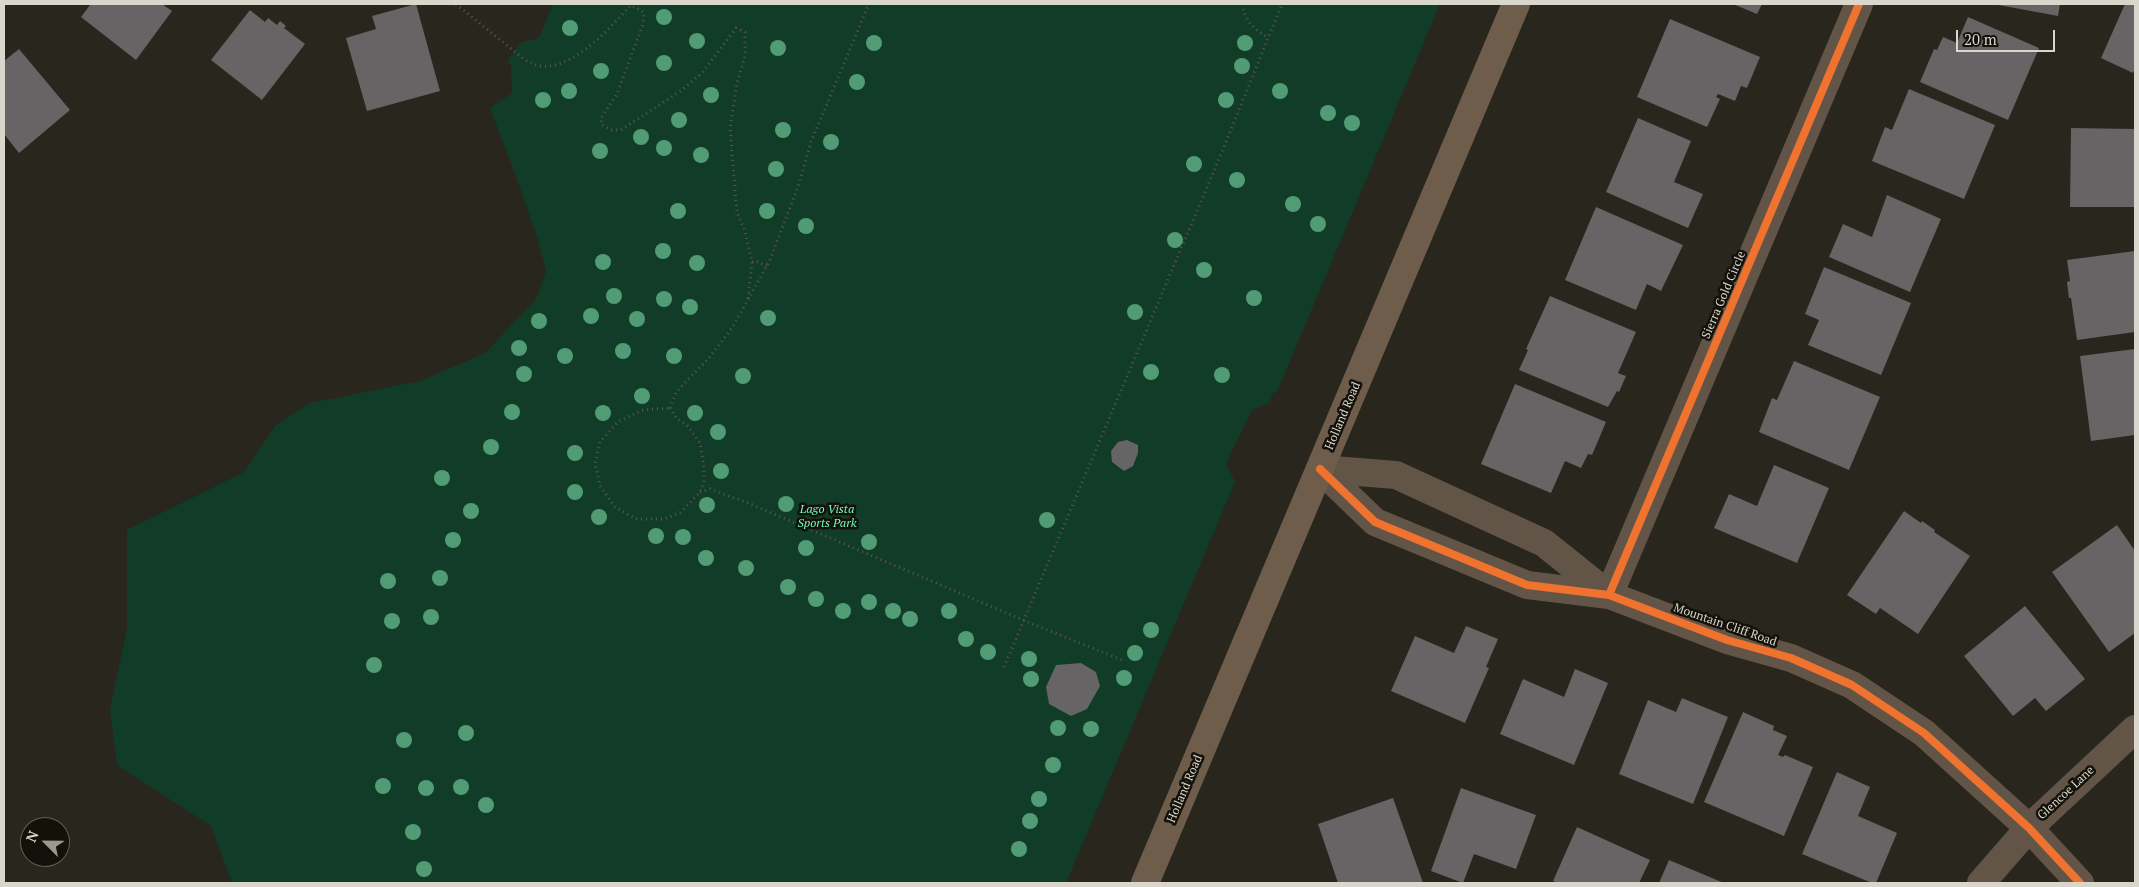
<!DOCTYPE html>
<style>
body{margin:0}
#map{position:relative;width:2139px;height:887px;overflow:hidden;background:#29261e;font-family:"PT Serif",serif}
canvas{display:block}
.frame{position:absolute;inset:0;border:5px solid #d9d6cc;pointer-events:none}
.north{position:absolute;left:20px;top:817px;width:50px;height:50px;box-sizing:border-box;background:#14110b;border:1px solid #636058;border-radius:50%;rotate:293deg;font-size:14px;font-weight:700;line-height:20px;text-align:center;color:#d9d6cc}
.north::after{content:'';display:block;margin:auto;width:18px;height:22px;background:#9b988f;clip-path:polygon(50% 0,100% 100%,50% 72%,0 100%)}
.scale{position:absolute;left:1956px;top:30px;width:99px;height:22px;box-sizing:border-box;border:2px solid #d9d6cc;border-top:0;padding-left:6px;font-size:15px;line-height:18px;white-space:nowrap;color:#d9d6cc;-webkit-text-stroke:4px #14110b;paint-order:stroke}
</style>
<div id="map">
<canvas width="2139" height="887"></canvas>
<div class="frame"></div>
<div class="north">N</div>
<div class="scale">20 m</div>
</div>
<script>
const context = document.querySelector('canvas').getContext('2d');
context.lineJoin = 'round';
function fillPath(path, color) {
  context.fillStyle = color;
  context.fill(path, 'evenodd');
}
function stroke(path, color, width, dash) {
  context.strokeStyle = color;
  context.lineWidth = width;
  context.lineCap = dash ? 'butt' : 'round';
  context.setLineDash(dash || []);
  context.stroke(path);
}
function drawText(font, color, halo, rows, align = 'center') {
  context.font = font + ' "PT Serif",serif';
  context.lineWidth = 5;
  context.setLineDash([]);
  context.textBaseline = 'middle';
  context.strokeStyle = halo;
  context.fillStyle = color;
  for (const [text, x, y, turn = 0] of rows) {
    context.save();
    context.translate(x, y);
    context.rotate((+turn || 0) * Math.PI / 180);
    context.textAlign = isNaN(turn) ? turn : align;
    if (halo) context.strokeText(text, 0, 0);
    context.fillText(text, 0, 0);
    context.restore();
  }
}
fillPath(new Path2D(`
 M553,4H1440L1277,392L1273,393L1269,403L1252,410L1226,464L1235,482L1066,883H232L211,826L117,765L110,710L127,628V530L244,472L275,426L310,403L420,381L485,353L536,299L546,271L538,240L518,182L490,108L512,93L511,65L507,62L521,42L539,38Z`), '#103c28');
fillPath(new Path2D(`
 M88,4H162L172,11L136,60L81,17L90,5Z
 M416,4L440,91L367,111L346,38L376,29L372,16Z
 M1733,4H1762L1757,14Z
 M1993,4H2060L2058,16Z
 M2125,4H2135V68L2133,73L2101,58Z
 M250,10L265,22L268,18L277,25L280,21L286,26L284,28L305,44L262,100L211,60Z
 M1968,17L2039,48L2008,120L1920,82L1934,49L1937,50L1943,37L1957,43Z
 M1670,19L1760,57L1747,88L1741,86L1735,101L1718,94L1716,97L1720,99L1707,127L1637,97Z
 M19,49L70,110L19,153L4,134V61Z
 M1909,89L1995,125L1964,199L1872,161L1885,127L1892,130Z
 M1638,118L1691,141L1674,182L1703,194L1688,228L1606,192Z
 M2071,128L2135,129V207H2070Z
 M1887,195L1941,219L1910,292L1829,257L1843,224L1872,237Z
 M1596,207L1683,245L1661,291L1647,284L1636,310L1565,280Z
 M2135,251V332L2077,340L2071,298H2069L2067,282L2070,281L2067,260Z
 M1824,267L1911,303L1881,375L1808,345L1819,320L1805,314Z
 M1550,296L1636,332L1618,373L1626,376L1619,392L1617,391L1608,407L1519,370L1528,350L1526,349Z
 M2135,349V435L2091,441L2080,356Z
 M1794,361L1880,397L1849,470L1759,432L1772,398L1777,400Z
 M1515,384L1606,422L1592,455L1588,454L1581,468L1565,461L1551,493L1481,464Z
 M1127,440L1138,445V453L1133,466L1124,471L1112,462L1111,451L1118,442Z
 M1774,465L1829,488L1797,563L1714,528L1729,494L1757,506Z
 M1904,511L1921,523L1922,521L1935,530L1934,532L1970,556L1918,634L1880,608L1876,614L1847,595Z
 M2117,525L2135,551V633L2109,652L2052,572Z
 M2025,606L2085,679L2046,711L2035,698L2013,716L1964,656Z
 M1466,626L1498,639L1486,667L1489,668L1465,723L1391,691L1415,636L1454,653Z
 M1081,663L1096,672L1100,686L1087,709L1071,716L1049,704L1046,687L1056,665Z
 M1575,669L1608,683L1574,765L1500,734L1523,679L1564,697Z
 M1682,698L1728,717L1693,804L1619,774L1648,700L1676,712Z
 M1743,712L1774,726L1773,730L1787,736L1778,755L1783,757L1785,755L1813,767L1784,836L1704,802Z
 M1837,772L1870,787L1858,816L1897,833L1876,883H1872L1802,854Z
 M1461,788L1536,815L1516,869L1474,854L1463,883L1431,871Z
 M1393,798L1423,883H1338L1318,824Z
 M1577,827L1650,860L1639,883H1558L1553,881Z
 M1669,860L1724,883H1659Z`), '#666464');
stroke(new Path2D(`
 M456,4L525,60C533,64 540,67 548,66C578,64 611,27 630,6L637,8L644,13L643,24L617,94L601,118V124L611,130H621L682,90L702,73L736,28L745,32V56L737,83L730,128L737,212L745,231L752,262L748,300
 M1242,4C1245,20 1254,30 1268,37
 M752,262L756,261L767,266
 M670,408L676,392L709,358L732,328L770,260L799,184L811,142L869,4
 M670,408L677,419L687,425L700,443L704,467V482L700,492L680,513L664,519H636L615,507L600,486L595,463L600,442L619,421L643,410Z
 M700,492L710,489L748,503L1030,623L1122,660
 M1004,667L1219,159L1282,4`), '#5f564c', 3, [1, 4]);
stroke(new Path2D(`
 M1320,469L1375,522L1527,585L1609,595L1727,640L1791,658L1852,685L1924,733L2029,828L2080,883
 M1320,469L1396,475L1544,543L1609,595
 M1609,595L1859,4
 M1981,883L2029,828L2135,729`), '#625547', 28);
stroke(new Path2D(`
 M1145,883L1516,4`), '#6f5d4b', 28);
stroke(new Path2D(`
 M1320,469L1375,522L1527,585L1609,595L1727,640L1791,658L1852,685L1924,733L2029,828L2080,883
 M1609,595L1859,4`), '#ef722f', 8);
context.fillStyle = '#519c75';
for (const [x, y] of [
 [664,17],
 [570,28],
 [697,41],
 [874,43],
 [1245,43],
 [778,48],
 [664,63],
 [1242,66],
 [601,71],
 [857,82],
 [569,91],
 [1280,91],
 [711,95],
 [543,100],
 [1226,100],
 [1328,113],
 [679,120],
 [1352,123],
 [783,130],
 [641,137],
 [831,142],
 [664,148],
 [600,151],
 [701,155],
 [1194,164],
 [776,169],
 [1237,180],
 [1293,204],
 [678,211],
 [767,211],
 [1318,224],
 [806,226],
 [1175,240],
 [663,251],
 [603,262],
 [697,263],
 [1204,270],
 [614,296],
 [1254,298],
 [664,299],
 [690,307],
 [1135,312],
 [591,316],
 [768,318],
 [637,319],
 [539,321],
 [519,348],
 [623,351],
 [565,356],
 [674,356],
 [1151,372],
 [524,374],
 [1222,375],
 [743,376],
 [642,396],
 [512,412],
 [603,413],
 [695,413],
 [718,432],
 [491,447],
 [575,453],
 [721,471],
 [442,478],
 [575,492],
 [786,504],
 [707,505],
 [471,511],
 [599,517],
 [1047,520],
 [656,536],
 [683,537],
 [453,540],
 [869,542],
 [806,548],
 [706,558],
 [746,568],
 [440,578],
 [388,581],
 [788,587],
 [816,599],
 [869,602],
 [843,611],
 [893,611],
 [949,611],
 [431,617],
 [910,619],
 [392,621],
 [1151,630],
 [966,639],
 [988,652],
 [1135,653],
 [1029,659],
 [374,665],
 [1124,678],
 [1031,679],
 [1058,728],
 [1091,729],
 [466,733],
 [404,740],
 [1053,765],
 [383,786],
 [461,787],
 [426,788],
 [1039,799],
 [486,805],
 [1030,821],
 [413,832],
 [1019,849],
 [424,869]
]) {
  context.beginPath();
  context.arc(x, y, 8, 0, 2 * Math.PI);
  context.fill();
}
drawText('12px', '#d9d6cc', '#14110b', [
 ["Sierra Gold Circle",1724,295,-67],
 ["Holland Road",1343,416,-67],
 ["Mountain Cliff Road",1725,625,19],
 ["Holland Road",1185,789,-67],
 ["Glencoe Lane",2066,793,-43]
]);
drawText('italic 12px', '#71fdbc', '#14110b', [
 ["Lago Vista",827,510],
 ["Sports Park",827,524]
]);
</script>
